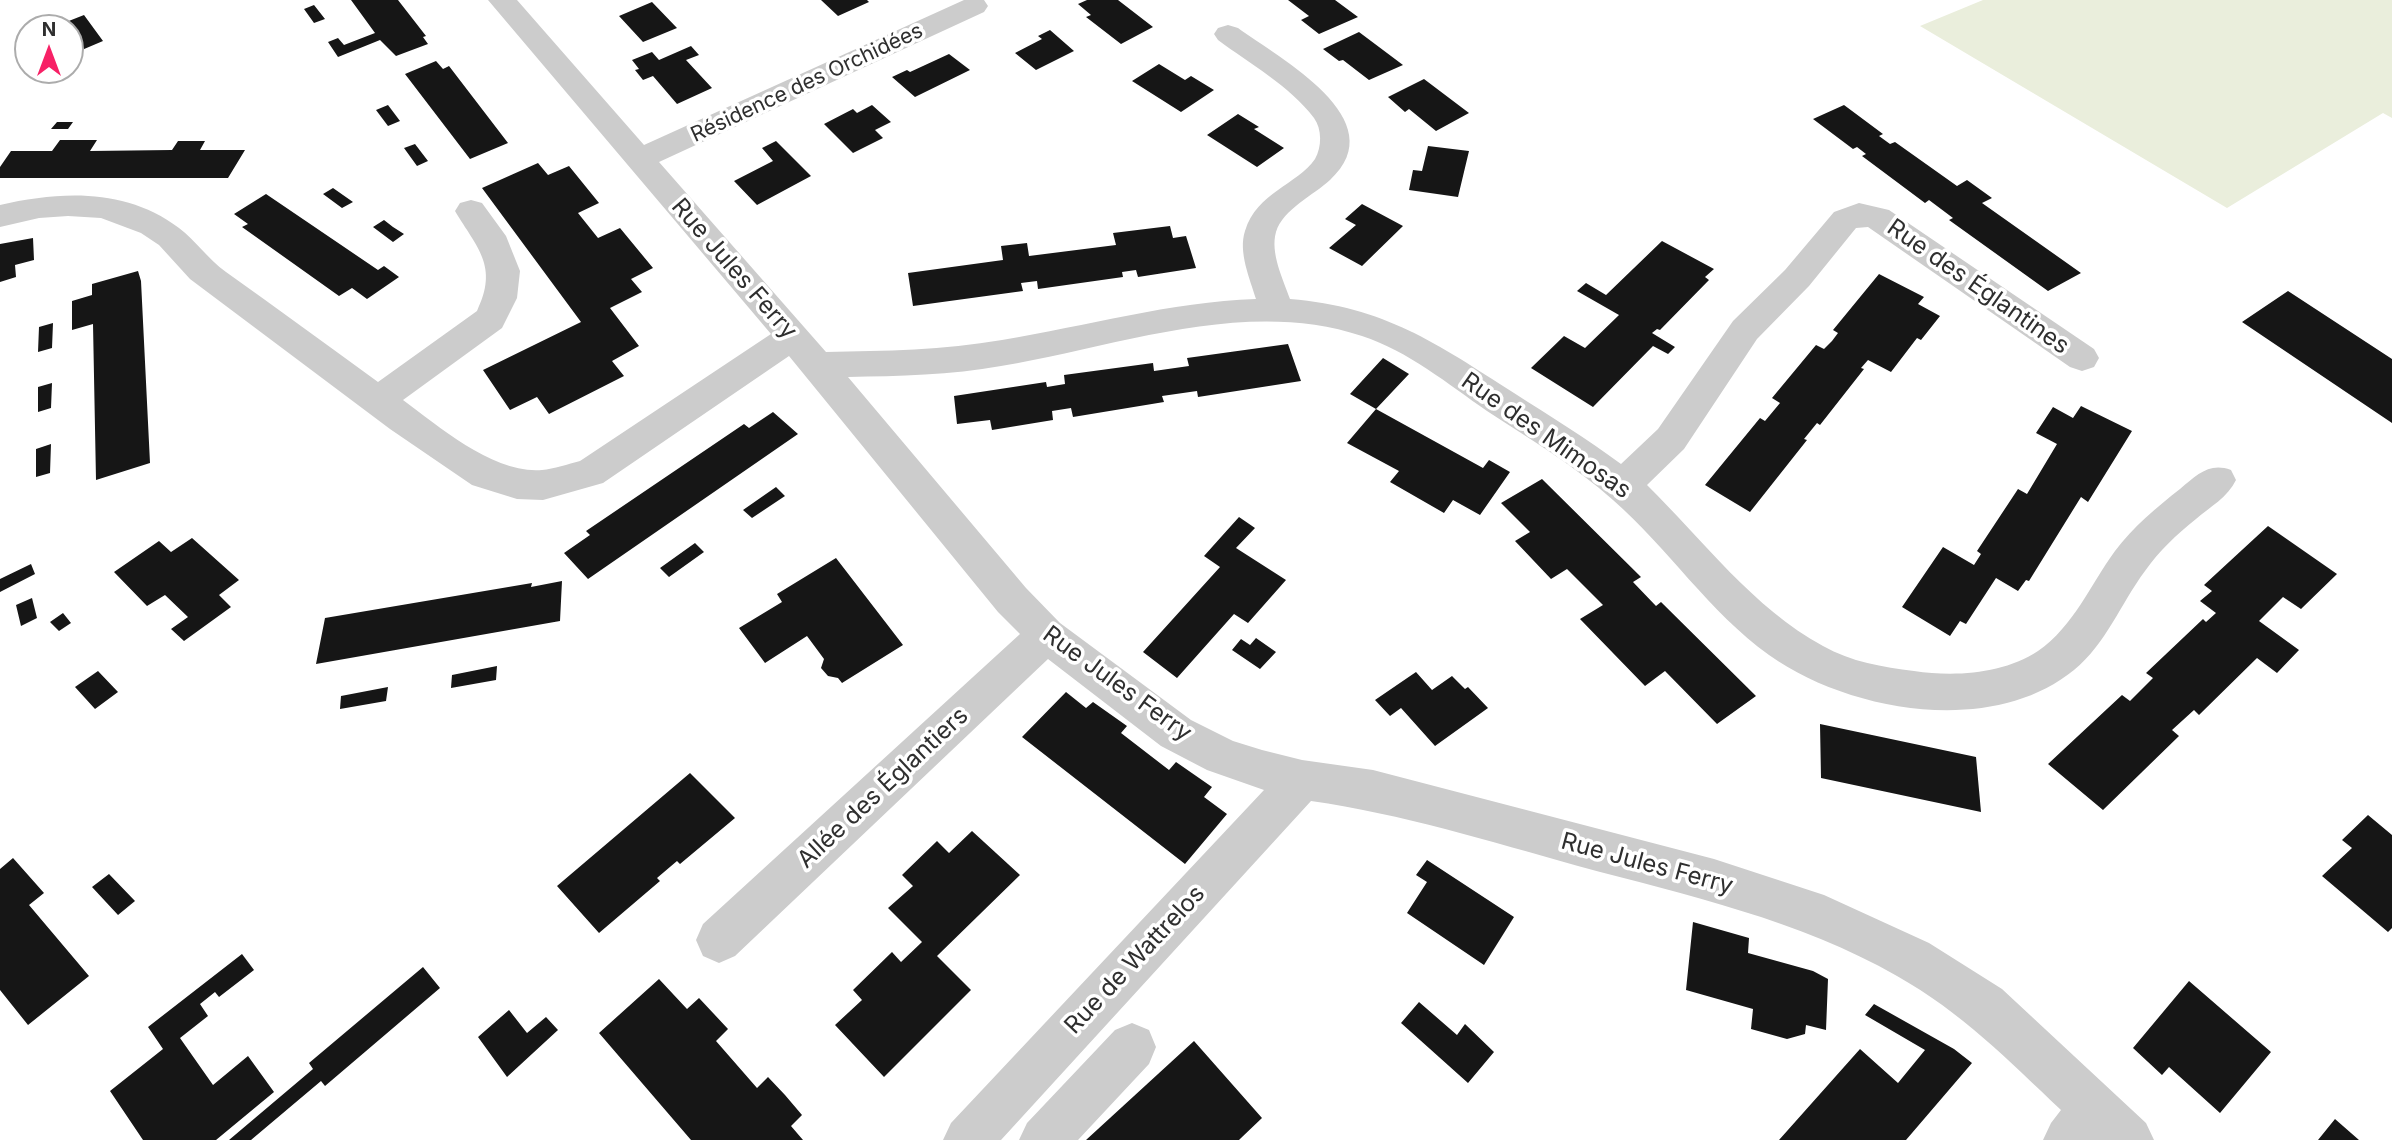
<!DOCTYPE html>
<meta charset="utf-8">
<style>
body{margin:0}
#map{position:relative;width:2392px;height:1140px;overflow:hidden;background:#fff;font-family:Inter,sans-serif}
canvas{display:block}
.north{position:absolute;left:14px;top:14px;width:70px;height:70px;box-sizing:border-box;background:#fff;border:2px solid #acacac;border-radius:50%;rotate:0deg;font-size:19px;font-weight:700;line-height:28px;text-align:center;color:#2f2f2f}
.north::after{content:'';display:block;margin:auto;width:24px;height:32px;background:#f72166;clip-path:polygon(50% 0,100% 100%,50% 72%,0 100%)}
</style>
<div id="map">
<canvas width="2392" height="1140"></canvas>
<div class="north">N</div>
</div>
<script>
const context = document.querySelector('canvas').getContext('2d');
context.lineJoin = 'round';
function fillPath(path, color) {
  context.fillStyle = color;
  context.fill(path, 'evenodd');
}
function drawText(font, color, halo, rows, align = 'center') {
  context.font = font + ' Inter,sans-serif';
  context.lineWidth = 7;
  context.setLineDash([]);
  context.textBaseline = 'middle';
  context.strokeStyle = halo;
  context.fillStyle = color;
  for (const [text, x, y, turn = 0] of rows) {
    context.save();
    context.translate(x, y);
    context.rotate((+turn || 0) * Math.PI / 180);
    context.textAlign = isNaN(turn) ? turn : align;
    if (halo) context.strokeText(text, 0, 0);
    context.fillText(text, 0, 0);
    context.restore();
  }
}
fillPath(new Path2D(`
 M1983,0H2392V118L2383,113L2227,208L1920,26Z`), '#eaeedc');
fillPath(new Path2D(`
 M351,0H398L426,36L423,37L428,44L396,56L380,40L338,57L328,42L338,38L344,45L375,33Z
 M821,0H867L869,2L838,16Z
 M1087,0H1118L1153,27L1121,44L1086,17L1091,15L1078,4Z
 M1288,0H1335L1358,17L1319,34L1301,20L1309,16Z
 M652,2L677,28L643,42L619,16Z
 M314,5L325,19L314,23L304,9Z
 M84,15L103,41L70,55V28H51Z
 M1050,30L1074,51L1036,70L1015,53L1042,39L1038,36Z
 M1359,32L1403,65L1369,80L1343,60L1339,61L1323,49Z
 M691,46L699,55L686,60L712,88L677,104L653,76L643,80L635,70L639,69L632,60L652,52L659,60Z
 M949,54L970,70L915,97L892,77L907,70L910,72Z
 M436,61L443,69L449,66L508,143L470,159L405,74Z
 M1159,64L1185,80L1191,76L1214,90L1181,112L1132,81Z
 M1424,79L1469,113L1436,131L1409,109L1405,112L1388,97Z
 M388,105L400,121L388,126L376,110Z
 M872,105L891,122L875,130L883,138L853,153L824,124L853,109L857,113Z
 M1844,105L1883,134L1879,136L1890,144L1895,142L1957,186L1967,180L1992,198L1982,203L2081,273L2048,291L1949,220L1953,218L1929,200L1925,203L1862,156L1866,154L1857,147L1853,149L1813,119Z
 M1238,114L1259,127L1254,129L1284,148L1257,167L1207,135Z
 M57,122H73L68,129H51Z
 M60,140H97L90,151L172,150L178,141H205L200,150H245L228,178H0V167L11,151H52Z
 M776,141L811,176L757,205L734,181L773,161L762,148Z
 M415,144L428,161L417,166L404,148Z
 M1428,146L1469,151L1458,197L1409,190L1413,170L1422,171Z
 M538,163L548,175L569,166L599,203L578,213L598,238L620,228L653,268L631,279L642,292L610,308L639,346L612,361L624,376L549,414L537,397L510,410L483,370L581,322L482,188Z
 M333,188L353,202L342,208L323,194Z
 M266,194L378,270L384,266L399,277L367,299L352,288L339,296L242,227L248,224L234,214Z
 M1362,204L1403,226L1362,266L1329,248L1356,225L1345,219Z
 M384,220L393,227L404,234L393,242L373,227Z
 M1170,226L1173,238L1186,236L1196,268L1138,277L1136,270L1122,272L1123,277L1038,289L1037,281L1021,283L1023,291L913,306L908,273L1003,260L1001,246L1027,243L1029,256L1116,245L1113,233Z
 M33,238L34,260L15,265L16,277L0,282V244Z
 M1662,241L1714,269L1705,277L1709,280L1660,330L1657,329L1652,333L1675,347L1668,354L1653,346L1593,407L1531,368L1564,336L1585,348L1619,315L1577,291L1586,283L1606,295Z
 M138,271L141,281L150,463L96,480L93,324L72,330V301L92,295V284Z
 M1879,274L1924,297L1918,304L1940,316L1921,340L1917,338L1891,372L1868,360L1861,368L1864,369L1820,425L1817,423L1804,439L1807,440L1750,512L1705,485L1760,418L1765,421L1780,403L1772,398L1816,345L1824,349L1832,341L1838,333L1833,330Z
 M2288,291L2392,359V423L2242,322Z
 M53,323L52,348L38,352L39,327Z
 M1288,344L1301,381L1198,397L1197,391L1162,396L1164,402L1073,417L1071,408L1052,411L1053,420L992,430L990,420L957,424L954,396L1046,382L1047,387L1065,384L1064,375L1153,363L1154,371L1189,366L1187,358Z
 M1383,358L1409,374L1376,409L1350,394Z
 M52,383L51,408L38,412V387Z
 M2081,406L2132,431L2088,502L2081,497L2029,581L2026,580L2018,591L1996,578L1966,624L1960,621L1950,636L1902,607L1943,547L1974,565L1981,554L1977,551L2018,489L2027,494L2057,444L2036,433L2053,407L2073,418Z
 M1376,409L1483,468L1489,460L1510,472L1480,515L1453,500L1444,513L1390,482L1399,471L1347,443Z
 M773,412L798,434L588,579L564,553L590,535L586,531L744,424L749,428Z
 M51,444L50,473L36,477V449Z
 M1542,479L1641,577L1633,582L1656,606L1661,602L1756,696L1717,724L1665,671L1645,686L1580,619L1603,605L1567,569L1551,579L1515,541L1530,532L1501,503Z
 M776,487L785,496L752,518L743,510Z
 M1239,517L1255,528L1236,548L1286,580L1248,623L1234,614L1177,678L1143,652L1220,567L1204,556Z
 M2268,526L2337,574L2301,609L2283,597L2259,621L2299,650L2277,673L2257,658L2199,715L2194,710L2172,730L2179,736L2103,810L2048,764L2122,695L2130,701L2153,678L2146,673L2203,619L2206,622L2216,613L2200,601L2212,591L2204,585Z
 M192,538L239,580L219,595L231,607L184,641L171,629L188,617L165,595L147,606L114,572L159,541L171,552Z
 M695,543L704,552L669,577L660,568Z
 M836,558L903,645L842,683L838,678L828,676L821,668L824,659L807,636L765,663L739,628L782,602L777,594Z
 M31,564L35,574L0,592V579Z
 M562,581L560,621L316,664L325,618L532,583L531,587Z
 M32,598L37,618L21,626L16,605Z
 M63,613L71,623L59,631L50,622Z
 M1256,638L1276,652L1260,669L1232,650L1241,639L1250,645Z
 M497,666L496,680L451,688L452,675Z
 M98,671L118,692L95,709L75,687Z
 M1416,672L1432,690L1452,676L1465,689L1468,687L1488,708L1435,746L1401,708L1390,716L1375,700Z
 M388,687L386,701L340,709L341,696Z
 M1066,692L1086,708L1093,702L1127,726L1121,733L1169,770L1176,762L1212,787L1204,797L1227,814L1185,864L1022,737Z
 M1820,724L1976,757L1981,812L1821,778Z
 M690,773L735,818L680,864L677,861L657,878L660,881L599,933L557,886Z
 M2368,815L2392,835V928L2388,932L2322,876L2352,848L2342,840Z
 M972,831L1020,875L937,956L971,990L884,1077L835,1025L862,1000L853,990L892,952L901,962L922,942L888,908L913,886L902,875L937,841L949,853Z
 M13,858L44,893L29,905L89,976L28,1025L0,990V869Z
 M1427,860L1514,917L1484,965L1407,913L1427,882L1416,875Z
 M109,874L135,901L118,915L92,887Z
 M1693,922L1749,938L1748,953L1813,971L1828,979L1826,1030L1806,1025L1805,1034L1787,1039L1751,1029L1753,1009L1686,990Z
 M242,954L254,970L219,997L215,992L200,1004L208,1016L180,1038L213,1085L248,1056L274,1092L216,1140H143L110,1091L163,1049L148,1027Z
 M423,967L440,988L325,1086L321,1081L251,1140H229L313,1069L309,1063Z
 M659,979L687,1009L699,998L714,1014L728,1029L716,1041L757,1088L768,1077L785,1095L802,1115L791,1126L803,1140H691L599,1033Z
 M2189,981L2271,1052L2220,1113L2169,1067L2162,1075L2133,1048Z
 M1419,1002L1457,1035L1465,1024L1494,1052L1468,1083L1401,1023Z
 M1874,1004L1954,1049L1972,1063L1906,1140H1779L1860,1049L1898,1083L1925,1050L1865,1015Z
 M509,1010L527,1033L546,1017L558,1030L507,1077L478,1037Z
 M1194,1041L1262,1118L1241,1138L1239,1140H1086Z
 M2335,1119L2359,1140H2318Z`), '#161616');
fillPath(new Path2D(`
 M488,0H517L644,145L964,0H984L988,6L984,12L659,162L826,352C885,351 944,350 1002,340C1087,326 1170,302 1256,299C1250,279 1238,252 1245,231C1257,192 1297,185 1315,159C1322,147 1322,129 1314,118C1290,86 1250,64 1218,40L1214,34L1218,28L1228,25L1238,28C1279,58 1396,120 1330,180C1314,195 1283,209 1276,232C1270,253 1283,279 1290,299C1385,307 1436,343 1514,393C1550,416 1587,439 1621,464L1658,429L1733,321L1785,270L1834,212L1859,203L1889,210L2094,349L2099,358L2094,367L2082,371L2070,367L1868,227L1856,228L1809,286L1757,339L1684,449L1647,485C1703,540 1753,608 1823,646C1851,662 1883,667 1914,671C1955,677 2003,674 2038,651C2074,626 2090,585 2115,551C2133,527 2157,507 2180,489C2197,475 2209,462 2231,470L2236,480C2228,497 2210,507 2196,519C2177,534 2159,551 2145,571C2121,603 2106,644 2074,670C1992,737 1849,712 1769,655C1709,612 1668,548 1613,500C1575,466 1530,439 1487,411C1448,384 1408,351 1362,336C1245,297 1117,347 1001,366C951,375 899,376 848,377L1026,588L1060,623L1191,720L1233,741L1262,750L1302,760L1373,770L1714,859L1824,895L1929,943L2002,989L2146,1123L2154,1140H2043L2051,1123L2061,1110C2008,1060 1961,1012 1897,976C1800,920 1686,895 1578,866C1489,841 1402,814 1311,801L1001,1140H943L951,1123L1264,790L1207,770L1161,746L1048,659L735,956L719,963L703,956L696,940L703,924L1020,634L998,612L789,356L603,483L543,500L517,499L472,485L390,429L190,279L159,245L141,233L101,218L68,216L39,218L0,227V205C61,191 126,188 179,228C196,241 208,259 226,272C277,308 327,345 378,382L477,311C499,266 477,248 455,211L460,203L471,200L482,203L506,236L520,271L517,298L502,328L403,400C441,428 494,474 542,470C554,469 568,464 580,461L771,334Z
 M1132,1023L1149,1030L1156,1047L1149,1064L1078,1140H1019L1027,1123L1115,1030Z`), '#ccc');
drawText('21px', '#2f2f2f', '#fff', [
 ["Résidence des Orchidées",807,83,-25]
]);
drawText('24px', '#2f2f2f', '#fff', [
 ["Rue Jules Ferry",734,269,49],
 ["Rue des Églantines",1978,287,35],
 ["Rue des Mimosas",1546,436,35],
 ["Rue Jules Ferry",1117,684,36],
 ["Allée des Églantiers",883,788,-43],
 ["Rue Jules Ferry",1647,864,15],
 ["Rue de Wattrelos",1135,960,-47]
]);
</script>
